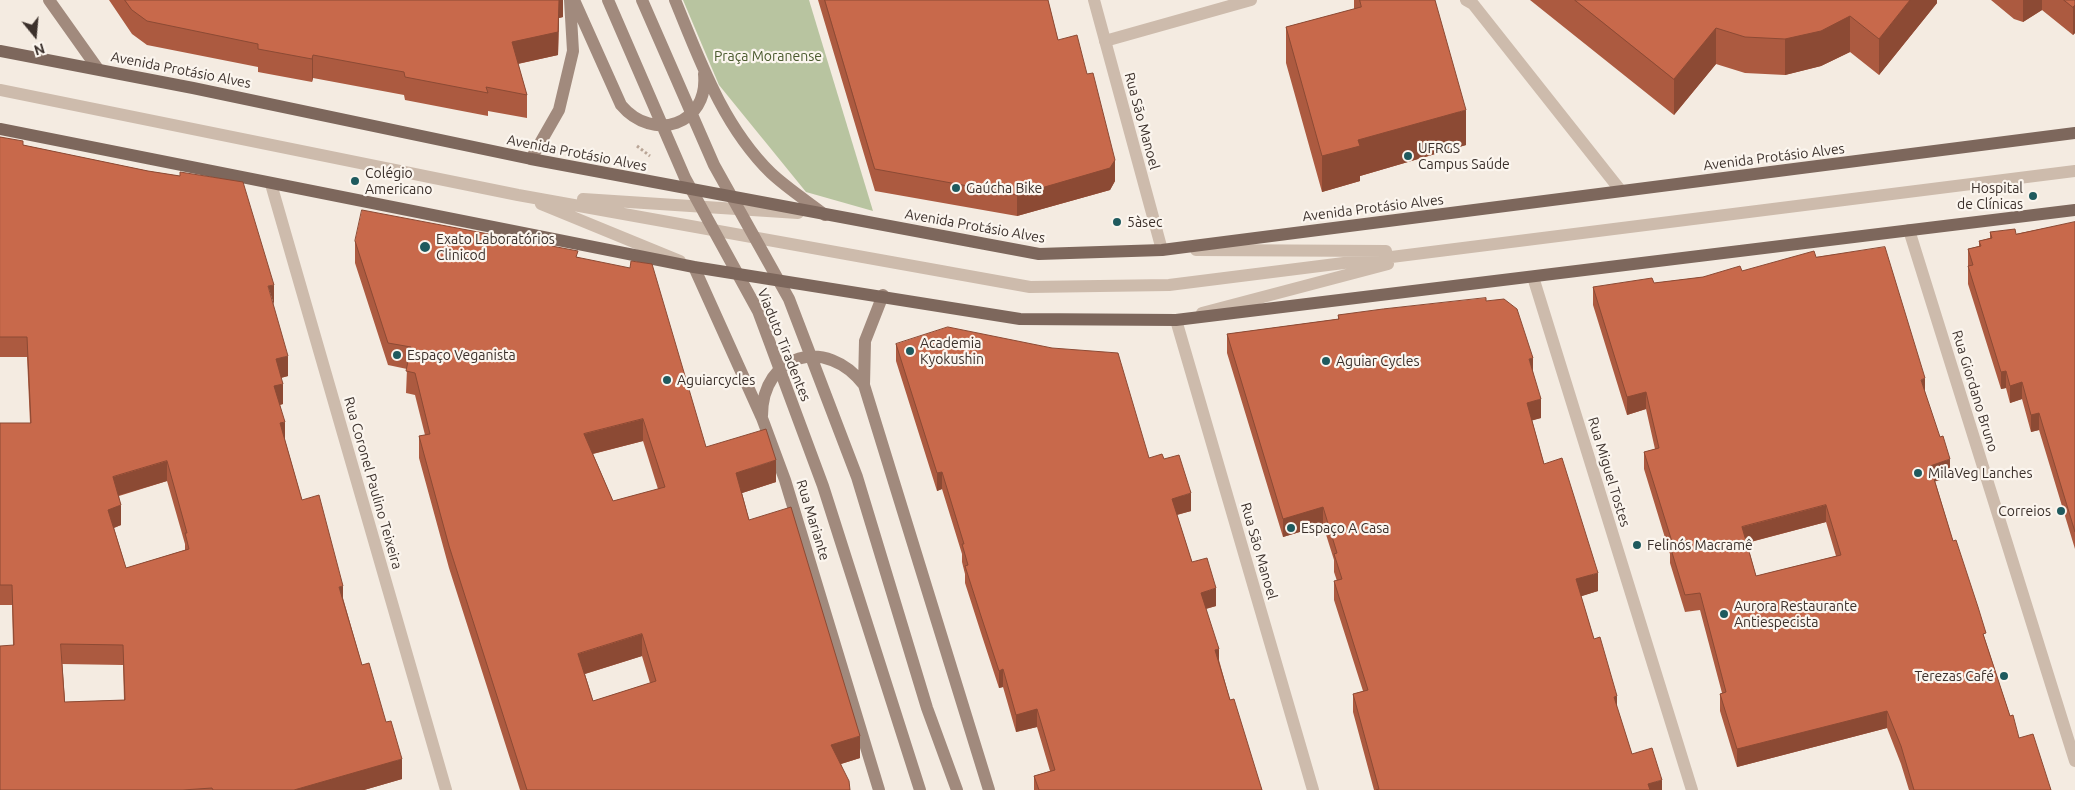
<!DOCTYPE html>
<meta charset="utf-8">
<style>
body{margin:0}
#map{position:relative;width:2075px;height:790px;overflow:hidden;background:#f4ebe1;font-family:Ubuntu,sans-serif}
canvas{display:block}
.north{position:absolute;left:10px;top:10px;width:50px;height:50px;-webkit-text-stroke:4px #fbf5ee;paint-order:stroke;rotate:163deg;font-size:14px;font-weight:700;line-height:20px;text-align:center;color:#3b302b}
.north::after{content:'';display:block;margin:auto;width:18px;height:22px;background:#3b302b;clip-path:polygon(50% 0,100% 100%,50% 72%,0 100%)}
</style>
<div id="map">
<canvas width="2075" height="790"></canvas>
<div class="north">N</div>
</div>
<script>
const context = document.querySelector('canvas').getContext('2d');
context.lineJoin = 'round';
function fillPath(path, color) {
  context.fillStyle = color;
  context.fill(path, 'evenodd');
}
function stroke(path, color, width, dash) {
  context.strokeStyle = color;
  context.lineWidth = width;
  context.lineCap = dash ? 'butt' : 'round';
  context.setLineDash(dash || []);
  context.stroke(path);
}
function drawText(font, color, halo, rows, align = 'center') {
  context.font = font + ' Ubuntu,sans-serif';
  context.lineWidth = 4.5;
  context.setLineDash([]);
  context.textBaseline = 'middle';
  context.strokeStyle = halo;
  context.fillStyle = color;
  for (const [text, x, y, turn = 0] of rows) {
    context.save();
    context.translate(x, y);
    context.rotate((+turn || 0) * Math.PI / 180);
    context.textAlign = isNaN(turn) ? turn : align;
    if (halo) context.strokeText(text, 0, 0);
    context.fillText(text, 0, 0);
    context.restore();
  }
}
fillPath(new Path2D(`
 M683,0H809L873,211L806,192L719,85Z`), '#b8c4a0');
stroke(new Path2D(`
 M637,146L650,156`), '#b9a596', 3, [2.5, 2.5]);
stroke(new Path2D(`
 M1466,0L1473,4L1621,191
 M1105,41L1251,0
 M0,90L518,195L1030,287L1169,285L2075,171
 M583,199L798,213
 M541,204L680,261
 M1196,250L1386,251
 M1202,313L1388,264`), '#cdbbac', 12);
stroke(new Path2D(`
 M1094,0L1162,250
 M271,184L446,790
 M1909,230L2075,761
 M1533,277L1692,790
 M1176,320L1313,790`), '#cdbbac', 12);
stroke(new Path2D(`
 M49,0L98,69
 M574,0L621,105C653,143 709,125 704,74
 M608,0L685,178L758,311L823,486L920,790
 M642,0L714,165L789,299L857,477L927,708L957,790
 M675,0C700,61 723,126 771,173C787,188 807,201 825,215
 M531,159L559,110L573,51L570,0
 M694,267L762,418L785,480L879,790
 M883,295L865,341L864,385L989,790
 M762,416C762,353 827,336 864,385`), '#a18a7d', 12);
stroke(new Path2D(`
 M0,51L193,88L531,159L1039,254L1162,250L2075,133
 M0,129L694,267L1020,319L1176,320L2075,210`), '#7d675c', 12);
fillPath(new Path2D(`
 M109,0H563V17L559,18L558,55L518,64L527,95V118L488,111V116L405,100L404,95L313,78L312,82L258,72V67L147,45L132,34Z
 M818,0H1048L1058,40L1115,181L1110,190L1017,216L875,191Z
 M1354,0H1435L1466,145L1360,176V181L1322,192L1286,63V27L1354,9Z
 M1530,0H1937V3L1879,75L1850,52L1821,66L1785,75L1745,73L1716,64L1674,115Z
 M1991,0H2075V33L2073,35L2042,10L2023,22L2014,19Z
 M0,137L23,145L148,171L180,176V172L273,305L288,376L281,378L283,404L280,405L285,440L302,500L343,598L362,665L402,779L364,790H0L13,645L12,605H0V423H30L27,357H0ZM167,481L185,544V550L126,568L114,528L121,525L119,496ZM62,664L123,665L124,700L65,702Z
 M2075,222V549L2039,430L2031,432L2022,399L2010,403L2006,388L2001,389L1968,284V249L1979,246V241L1990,238V232L2016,234Z
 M355,241L578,257L706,447L776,482L742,493L749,520L860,758L841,764L850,790H520L449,568L419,458V436L425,435L415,395L406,393L407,369L388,365L355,263ZM643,441L658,489L613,501L593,454ZM642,656L650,683L593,701L585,674Z
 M1816,257L1925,393L1950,477L1935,481L1953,541L2010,716L2019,738L2051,790H1909L1901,764L1887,728L1737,767L1720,711V694L1722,693L1700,610L1685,612L1670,563V554L1644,469V452L1655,449L1646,409L1627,415L1593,305V287L1654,283L1703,277L1742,271ZM1826,522L1836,556L1756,576L1747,543Z
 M1486,301L1533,372L1541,418L1532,420L1544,464L1598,591L1581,596L1594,639L1632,754L1662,790H1374L1353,712V694L1363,691L1334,600V581H1337L1334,572V560L1323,525L1283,537L1227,353V334L1338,319V315Z
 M896,344L1149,458L1164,459L1191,511L1177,515L1192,562L1216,606L1206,609L1219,660L1230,700L1262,790H1034V776L1050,771L1037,727L1016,732L1003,687L999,688L981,633L965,583V574L962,562V554L942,489L937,491L896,361Z`), '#ac5a40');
fillPath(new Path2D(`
 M559,0H563V17L559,18L558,55L512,65V42Z
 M1910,0H1937V3L1879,75V39Z
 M2023,0H2042V10L2023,22Z
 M2075,5V33L2073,35V7Z
 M1850,16V52L1821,66L1785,75V39Z
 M1716,28V64L1674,115V79Z
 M313,55V78L312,82V59Z
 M1466,110V145L1360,176V181L1322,192V156L1358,140Z
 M1115,160V181L1110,190L1017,216V195Z
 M274,285V305L268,286Z
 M288,356V376L276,379V359Z
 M1533,358V376L1529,359Z
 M2006,371V388L2001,389V372Z
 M1925,378V396L1921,380Z
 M2022,382V399L2010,403V386Z
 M283,384V404L274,406V386Z
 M1646,392V409L1627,415V397Z
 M1541,399V418L1527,422V403Z
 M2039,413V430L2031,432V415Z
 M643,419V441L584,456V434Z
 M285,422V442L280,423Z
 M1950,459V477L1930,483V466Z
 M776,460V482L736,495V473Z
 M167,461V481L113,497V477Z
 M942,472V489L937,491V473Z
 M1191,493V511L1172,516V499Z
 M121,505V525L108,530V510Z
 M1826,505V522L1742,544V527Z
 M1323,507V525L1283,537V519Z
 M1598,573V591L1576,598V579Z
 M343,586V606L339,587Z
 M1216,588V606L1201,610V593Z
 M642,634V656L578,676V654Z
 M1219,649V666L1215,650Z
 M1003,669V687L999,688V671Z
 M1617,696V714L1614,697Z
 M1037,709V727L1016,732V715Z
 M1887,711V728L1737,767V749Z
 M860,736V758L831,767V745Z
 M402,759V779L364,790H294Z
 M1662,780V790H1648V784Z`), '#8c4a34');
const building = new Path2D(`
 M125,0H559L558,32L512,42L527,95L486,87L488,93L405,77L404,72L313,55L312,59L258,49V44L147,21L132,10Z
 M825,0H1048L1058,40L1077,35L1087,74L1093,73L1115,160L1110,168L1017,195L875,169Z
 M1360,0H1435L1466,110L1358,140L1360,146L1322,156L1286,27L1361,7Z
 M1575,0H1910L1879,39L1850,16L1821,31L1785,39L1745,37L1716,28L1674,79Z
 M2064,0H2075V5L2073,7Z
 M0,137L23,141V145L148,171L180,176V172L243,182L274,285L268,286L288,356L276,359L283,384L274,386L285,422L280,423L302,500L319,495L343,586L339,587L362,665L369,663L386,722L391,721L402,759L294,790H213L212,788L183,790H0V646L14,645L12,585H0V423H31L27,337H0ZM167,461L187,533H185L189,549L126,568L108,510L121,505L113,477ZM61,644L123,645L125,700L65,702Z
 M362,210L578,251L576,257L630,268L631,261L652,264L706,447L766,429L776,460L736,473L749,520L791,507L860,736L831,745L849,781L850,790H527L449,546L419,436L430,434L415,373L406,371L411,347L388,343L355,241ZM643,419L665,487L613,501L584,434ZM642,634L656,681L593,701L578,654Z
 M2075,222V532L2039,413L2031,415L2022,382L2010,386L2006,371L2001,372L1968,266L1973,265L1968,249L1981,246L1979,241L1992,238L1990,232L2015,229L2016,234Z
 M1885,247L1925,378L1921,380L1940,437L1943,436L1950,459L1930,466L1953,541L1956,540L1978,607L1986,633L1983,634L2010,716L2013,715L2019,738L2033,734L2051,790H1914L1901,746L1887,711L1737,749L1720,694L1726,692L1700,593L1685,595L1670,546L1673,545L1644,452L1659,448L1646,392L1627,397L1593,287L1652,278L1654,283L1703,277L1740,266L1742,271L1814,251L1816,257ZM1826,505L1841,555L1756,576L1742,527Z
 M1486,298V301L1504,299L1517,309L1533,358L1529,359L1541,399L1527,403L1544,464L1562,458L1598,573L1576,579L1594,639L1600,637L1617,696L1614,697L1632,754L1652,748L1662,780L1648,784L1650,790H1376L1379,789L1353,694L1368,690L1334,581L1342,579L1334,554L1337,553L1323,507L1283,519L1227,334L1339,319L1338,315L1383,309Z
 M948,327L1052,348L1118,353L1149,458L1162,454L1164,459L1179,455L1191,493L1172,499L1192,562L1207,558L1216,588L1201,593L1219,649L1215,650L1230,700L1234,699L1262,790H1039L1034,776L1055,770L1037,709L1016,715L1003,669L999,671L981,616L965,566L968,565L962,544H964L942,472L937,473L896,344Z`);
fillPath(building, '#c8694b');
stroke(building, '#8c4a34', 1);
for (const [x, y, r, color] of [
 [1408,156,5,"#1f5a5e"],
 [355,181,5,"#1f5a5e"],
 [956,188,5,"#1f5a5e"],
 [2033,196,5,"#1f5a5e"],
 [1117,222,5,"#1f5a5e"],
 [425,247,6,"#1f5a5e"],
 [910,351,5,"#1f5a5e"],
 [397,355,5,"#1f5a5e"],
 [1326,361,5,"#1f5a5e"],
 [667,380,5,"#1f5a5e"],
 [1918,473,5,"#1f5a5e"],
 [2061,511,5,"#1f5a5e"],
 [1291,528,5,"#1f5a5e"],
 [1637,545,5,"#1f5a5e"],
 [1724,614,5,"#1f5a5e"],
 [2004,676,5,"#1f5a5e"]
]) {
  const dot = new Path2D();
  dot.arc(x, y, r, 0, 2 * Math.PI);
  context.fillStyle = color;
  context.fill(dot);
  stroke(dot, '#fbf5ee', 2);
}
drawText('14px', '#4a5a2e', '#fbf5ee', [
 ["Praça Moranense",768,56]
]);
drawText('14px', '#3b302b', '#fbf5ee', [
 ["Avenida Protásio Alves",181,70,11],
 ["Rua São Manoel",1142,121,75],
 ["Avenida Protásio Alves",577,153,11],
 ["Avenida Protásio Alves",1774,157,-7],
 ["Avenida Protásio Alves",1373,208,-7],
 ["Avenida Protásio Alves",975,226,10],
 ["Viaduto Tiradentes",784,345,68],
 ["Rua Giordano Bruno",1975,391,73],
 ["Rua Miguel Tostes",1609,472,73],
 ["Rua Coronel Paulino Teixeira",373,483,74],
 ["Rua Mariante",813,520,73],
 ["Rua São Manoel",1259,551,74]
]);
drawText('14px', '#3b302b', '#fbf5ee', [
 ["UFRGS",1418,148],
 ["Campus Saúde",1418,164],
 ["Colégio",365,173],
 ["Americano",365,189],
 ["Gaúcha Bike",966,188],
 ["Hospital",2023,188,"right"],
 ["de Clínicas",2023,204,"right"],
 ["5àsec",1127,222],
 ["Exato Laboratórios",436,239],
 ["Clinicod",436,255],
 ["Academia",920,343],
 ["Kyokushin",920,359],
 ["Espaço Veganista",407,355],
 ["Aguiar Cycles",1336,361],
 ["Aguiarcycles",677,380],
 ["MilaVeg Lanches",1928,473],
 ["Correios",2051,511,"right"],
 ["Espaço A Casa",1301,528],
 ["Felinós Macramê",1647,545],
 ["Aurora Restaurante",1734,606],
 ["Antiespecista",1734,622],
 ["Terezas Café",1994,676,"right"]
], 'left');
</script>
